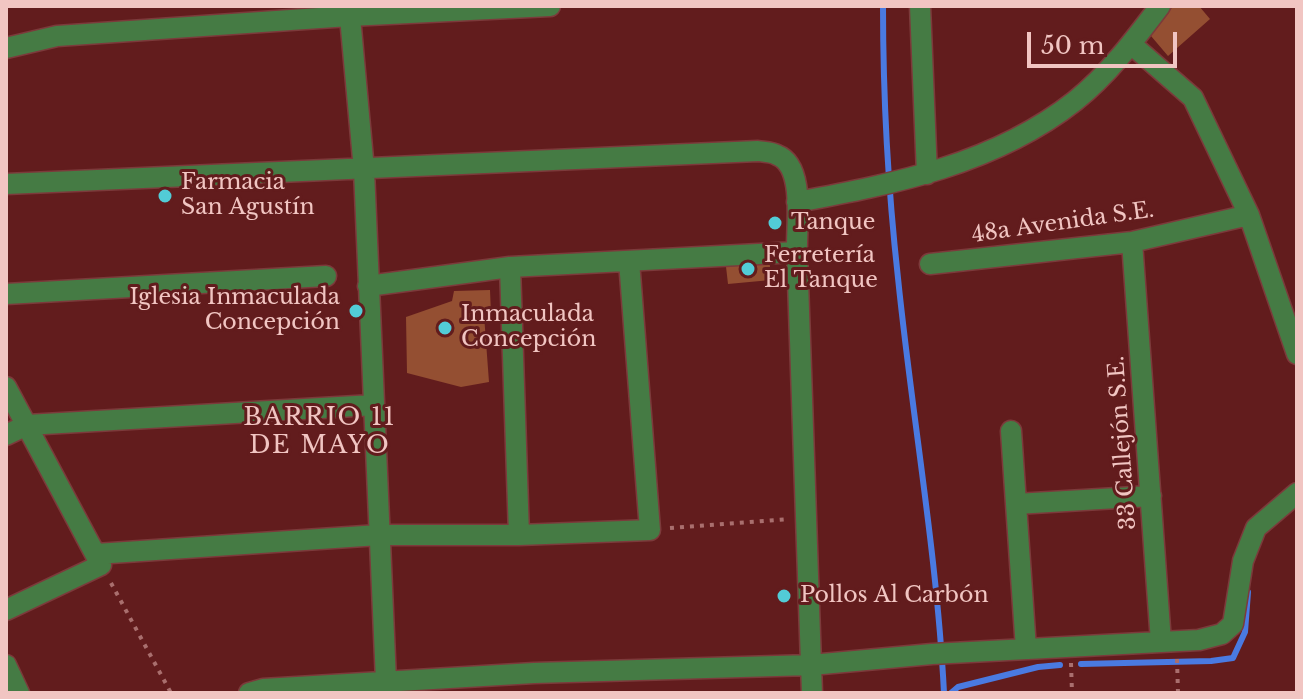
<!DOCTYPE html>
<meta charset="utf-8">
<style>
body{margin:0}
#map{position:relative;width:1303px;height:699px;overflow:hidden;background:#621c1d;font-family:"Libre Baskerville",serif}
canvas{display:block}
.frame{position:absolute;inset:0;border:8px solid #f1c5c2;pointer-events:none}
.scale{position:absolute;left:1027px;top:32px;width:150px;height:36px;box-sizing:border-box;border:4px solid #f1c5c2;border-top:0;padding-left:10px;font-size:24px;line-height:28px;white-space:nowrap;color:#f1c5c2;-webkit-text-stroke:6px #621c1d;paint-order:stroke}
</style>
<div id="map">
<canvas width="1303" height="699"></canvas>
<div class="frame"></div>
<div class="scale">50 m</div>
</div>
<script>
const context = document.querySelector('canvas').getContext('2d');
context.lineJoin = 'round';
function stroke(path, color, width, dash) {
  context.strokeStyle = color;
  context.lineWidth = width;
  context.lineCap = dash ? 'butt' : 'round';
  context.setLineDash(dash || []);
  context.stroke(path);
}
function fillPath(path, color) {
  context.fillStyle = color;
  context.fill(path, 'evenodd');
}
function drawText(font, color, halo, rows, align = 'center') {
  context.font = font + ' "Libre Baskerville",serif';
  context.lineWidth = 6;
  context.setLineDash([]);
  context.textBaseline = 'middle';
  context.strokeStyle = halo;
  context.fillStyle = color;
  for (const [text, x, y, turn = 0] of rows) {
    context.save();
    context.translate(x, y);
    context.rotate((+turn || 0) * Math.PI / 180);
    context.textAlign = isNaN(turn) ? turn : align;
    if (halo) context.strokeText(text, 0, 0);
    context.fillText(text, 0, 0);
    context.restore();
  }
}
stroke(new Path2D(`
 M883,6C883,96 888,188 898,278C912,416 937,554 944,693
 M1081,664L1211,661L1233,658L1245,632L1248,592
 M951,693L958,687L1038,667L1060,665`), '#4a7ae1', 6);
fillPath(new Path2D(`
 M1174,6H1199L1210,19L1168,56L1151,36L1156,22Z
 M769,254L771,280L728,284L725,258Z
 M490,290L491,314L484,315L489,382L461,387L407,373L406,317L452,301L454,291Z`), '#944f32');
const minor = new Path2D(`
 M349,6L364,170L386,681
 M920,6L927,174
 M1131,44L1193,98L1249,215L1297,354
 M6,48L57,36L349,16L550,6
 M6,184L758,151C764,152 772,152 777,155C806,166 796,226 797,252L812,693
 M797,202C894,184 995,164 1075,101C1108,75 1135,39 1160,6
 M1132,242L1161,642
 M930,264L1132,242L1249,215
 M510,267L519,535
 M368,286L510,267L797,252
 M6,294L326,276
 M6,387L101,565L6,610
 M1011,431L1026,649
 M6,435L27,425L373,405
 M1016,504L1151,496
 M96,554L379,535H519L650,530L629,261
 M6,665L19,693
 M249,693L263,689L534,673L811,665L932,654L1199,640L1222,634L1233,624L1243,561L1256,528L1297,493`);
stroke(minor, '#7c3a3b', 23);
stroke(new Path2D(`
 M670,528L789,519
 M111,583L171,693
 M1177,659L1178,693
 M1071,663L1072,693`), '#a96f6e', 4, [4, 6]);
stroke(minor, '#457b44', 20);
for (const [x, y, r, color] of [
 [165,196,8,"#52ccd6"],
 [775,223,8,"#52ccd6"],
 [748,269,8,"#52ccd6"],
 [356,311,8,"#52ccd6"],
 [445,328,8,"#52ccd6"],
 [784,596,8,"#52ccd6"]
]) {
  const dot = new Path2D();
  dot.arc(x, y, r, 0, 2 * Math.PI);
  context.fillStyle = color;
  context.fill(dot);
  stroke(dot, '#621c1d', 3);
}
drawText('22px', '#f1c5c2', '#621c1d', [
 ["Farmacia",181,183],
 ["San Agustín",181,208],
 ["Tanque",791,223],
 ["Ferretería",764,256],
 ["El Tanque",764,281],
 ["Iglesia Inmaculada",340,298,"right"],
 ["Concepción",340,323,"right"],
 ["Inmaculada",461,315],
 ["Concepción",461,340],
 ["Pollos Al Carbón",800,596]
], 'left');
drawText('22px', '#f1c5c2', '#621c1d', [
 ["48a Avenida S.E.",1063,223,-8],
 ["33 Callejón S.E.",1123,443,-94]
]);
context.letterSpacing = '2px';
drawText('24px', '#f1c5c2', '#621c1d', [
 ["BARRIO 11",320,418],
 ["DE MAYO",320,446]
]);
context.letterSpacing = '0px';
</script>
